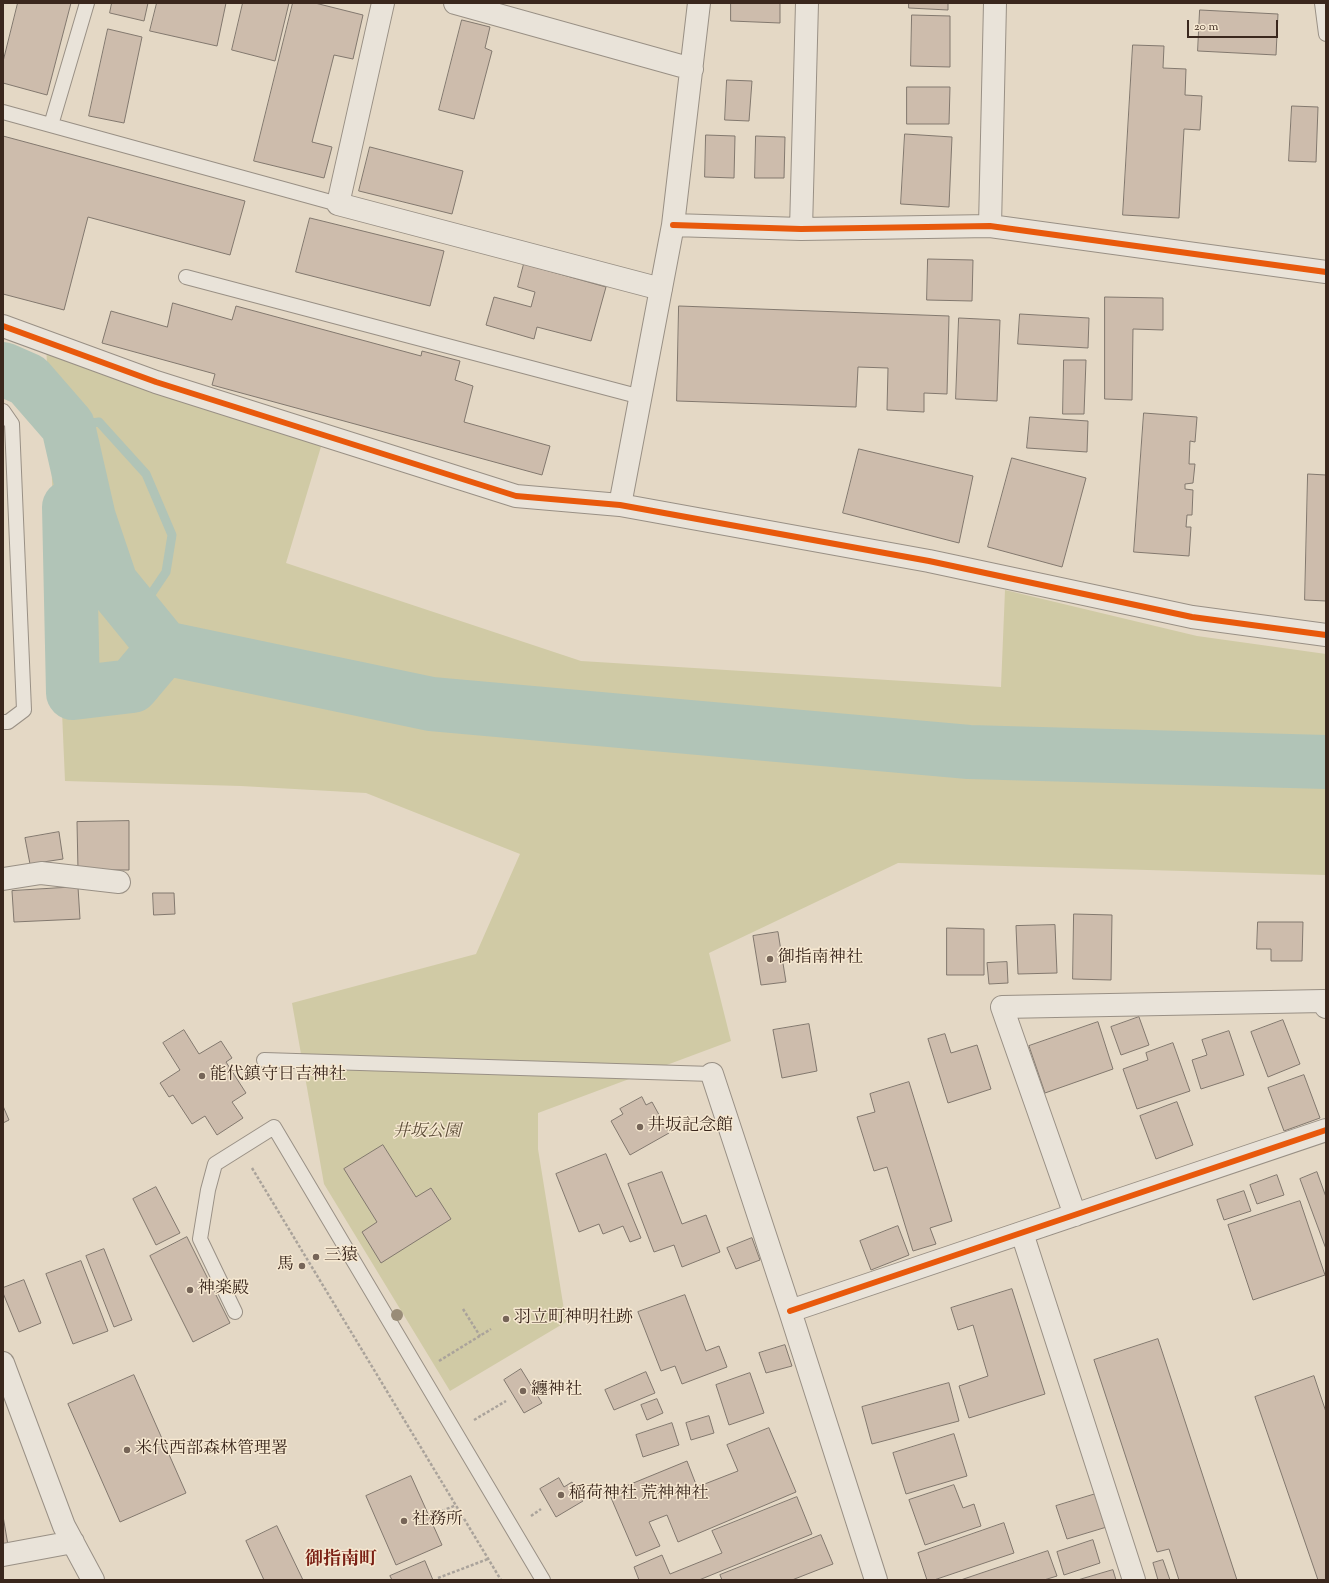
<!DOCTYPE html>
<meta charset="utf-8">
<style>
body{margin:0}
#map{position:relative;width:1329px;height:1583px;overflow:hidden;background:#e4d8c5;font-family:"Sorts Mill Goudy",serif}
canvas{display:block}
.frame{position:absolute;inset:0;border:4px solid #3a271d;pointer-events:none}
.scale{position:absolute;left:1187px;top:20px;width:91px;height:18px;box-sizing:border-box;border:2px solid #3a271d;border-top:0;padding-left:5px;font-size:12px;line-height:14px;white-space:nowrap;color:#3a271d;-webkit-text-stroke:3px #f6e8d1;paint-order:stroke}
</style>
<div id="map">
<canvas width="1329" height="1583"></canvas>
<div class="frame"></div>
<div class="scale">20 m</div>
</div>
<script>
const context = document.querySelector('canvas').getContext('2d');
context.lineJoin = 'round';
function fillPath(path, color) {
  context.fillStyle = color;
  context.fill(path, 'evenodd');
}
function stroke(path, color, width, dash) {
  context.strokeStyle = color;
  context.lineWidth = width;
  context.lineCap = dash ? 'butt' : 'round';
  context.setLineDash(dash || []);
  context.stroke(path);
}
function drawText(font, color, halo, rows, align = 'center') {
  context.font = font + ' "Sorts Mill Goudy","Noto Serif JP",serif';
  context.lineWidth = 3;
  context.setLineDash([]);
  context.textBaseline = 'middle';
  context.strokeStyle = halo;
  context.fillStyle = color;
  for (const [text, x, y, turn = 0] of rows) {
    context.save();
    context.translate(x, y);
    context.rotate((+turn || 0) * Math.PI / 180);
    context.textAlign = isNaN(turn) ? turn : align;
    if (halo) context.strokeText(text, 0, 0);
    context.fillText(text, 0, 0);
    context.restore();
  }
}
fillPath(new Path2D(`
 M46,342L323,440L286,563L581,661L1001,687L1005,590L1197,636L1326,654V875L898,863L709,953L731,1041L538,1113V1149L566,1322L450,1391L324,1184L292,1003L476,954L520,854L366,793L241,786L65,781Z`), '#d0caa5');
stroke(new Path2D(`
 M68,426L99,422L146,474L172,535L166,572L137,615`), '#b1c4b7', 9);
stroke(new Path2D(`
 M3,369L28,380L68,426L89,518L111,583L164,648L431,704L969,752L1326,762
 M69,507L73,693L132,686L164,648`), '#b1c4b7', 54);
const building = new Path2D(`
 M18,3H71L47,95L3,83V62Z
 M112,3H148L144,21L110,13Z
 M157,3H226L217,46L150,31Z
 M243,3H289L275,61L232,50Z
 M293,3H315L363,15L353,59L334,55L312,142L332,147L324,178L254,161Z
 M731,3H780V23L731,21Z
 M909,3H948V10L909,8Z
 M1200,10L1278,14L1276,55L1198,51Z
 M912,15L950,16V67L911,66Z
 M462,20L490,27L485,48L492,51L474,119L439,110Z
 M108,29L142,37L124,123L89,116Z
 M1133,45L1164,46L1163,68L1186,69L1185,95L1202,96L1200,130L1184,129L1179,218L1123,215Z
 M727,80L752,81L749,121L725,120Z
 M907,87H950L949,124H907Z
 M1292,106L1318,107L1316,162L1289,161Z
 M905,134L952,137L949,207L901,204Z
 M706,135L735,136L734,178L705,177Z
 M3,136L245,201L230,255L88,217L64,310L3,294Z
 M756,136L785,137L784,178H755Z
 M370,147L463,171L452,214L359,191Z
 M310,218L444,251L430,306L296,272Z
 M928,259L973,260L972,301L927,300Z
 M524,264L606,287L591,341L537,327L534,339L486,325L494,297L531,307L535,292L518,287Z
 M1105,297L1163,298V330L1133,329L1132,400L1105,399Z
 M173,303L232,320L236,306L421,356L422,351L460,361L455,380L473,386L464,422L550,446L542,475L212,385L215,374L102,343L111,311L167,327Z
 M679,306L949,316L947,394L924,393V412L887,410L888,368L858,367L856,407L677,401Z
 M1020,314L1089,318L1088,348L1018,344Z
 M959,318L1000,320L997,401L956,399Z
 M1064,360H1086L1084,414H1063Z
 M1144,413L1197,417L1195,442L1190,441L1189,464H1195L1193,483L1185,484V489L1193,490L1192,515H1187L1186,527H1191L1189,556L1134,552Z
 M1030,417L1088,421L1087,452L1027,448Z
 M859,449L973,476L959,543L843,513Z
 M1012,458L1086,478L1062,567L988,547Z
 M1308,474L1326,475V601L1305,600Z
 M129,821V870H78L77,822Z
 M59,832L63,859L30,864L25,838Z
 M78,887L80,919L14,922L12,891Z
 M153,893H174L175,914L154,915Z
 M1074,914L1112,915L1111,980L1073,979Z
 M1258,922H1303L1302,961H1271V949H1257Z
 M1055,925L1057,973L1018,974L1016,926Z
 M947,928L984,929V975H947Z
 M778,932L786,982L761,985L753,936Z
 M1007,962L1008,983L989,984L987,963Z
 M1139,1017L1149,1045L1121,1055L1111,1027Z
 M1283,1020L1300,1064L1268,1077L1251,1032Z
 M1098,1022L1113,1069L1045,1093L1029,1046Z
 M809,1024L817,1071L782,1078L773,1030Z
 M184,1030L199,1054L221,1041L232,1058L226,1062L246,1093L232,1102L243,1118L217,1135L205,1116L192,1124L173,1095L169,1097L160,1083L180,1070L163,1043Z
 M1229,1031L1244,1075L1201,1089L1192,1060L1207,1055L1202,1040Z
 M945,1034L951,1053L977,1045L991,1089L948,1103L928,1039Z
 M1173,1043L1190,1091L1137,1109L1123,1069L1148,1060L1146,1053Z
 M1304,1075L1320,1118L1284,1131L1268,1088Z
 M909,1082L952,1221L930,1228L936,1244L913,1251L887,1167L874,1171L857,1117L875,1112L870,1094Z
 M642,1097L646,1105L652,1102L669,1133L630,1155L611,1121L623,1114L620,1109Z
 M1177,1102L1193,1145L1156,1159L1140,1116Z
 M3,1106L9,1120L3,1123Z
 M383,1145L416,1197L431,1188L451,1219L381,1263L362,1232L377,1222L344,1169Z
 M606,1154L641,1238L630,1242L623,1226L603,1234L599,1224L579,1232L556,1174Z
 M662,1172L682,1224L706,1215L720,1252L682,1267L674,1245L654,1252L628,1184Z
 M1317,1172L1326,1197V1249L1300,1179Z
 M1277,1175L1284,1195L1257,1204L1250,1185Z
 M156,1187L180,1233L156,1245L133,1199Z
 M1244,1191L1251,1211L1224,1220L1217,1200Z
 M1300,1201L1325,1275L1253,1300L1228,1225Z
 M898,1226L909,1255L871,1270L860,1241Z
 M187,1237L230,1323L193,1342L150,1256Z
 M752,1238L760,1260L736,1269L727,1248Z
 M104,1249L132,1320L114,1327L86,1256Z
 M81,1261L108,1331L73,1344L46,1274Z
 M24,1280L41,1323L19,1332L3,1293V1288Z
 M1012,1289L1045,1394L969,1418L959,1386L988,1376L973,1325L958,1330L951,1308Z
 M685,1295L706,1351L719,1346L727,1367L682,1384L675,1366L661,1371L638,1312Z
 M1158,1339L1237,1580H1179L1169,1549L1157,1552L1094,1360Z
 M785,1345L792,1366L766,1373L759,1353Z
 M521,1369L542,1403L524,1413L504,1380Z
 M646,1372L655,1393L614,1410L605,1390Z
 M750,1373L764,1413L729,1425L716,1385Z
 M134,1375L186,1493L120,1522L68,1404Z
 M1314,1376L1326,1412V1580H1318L1255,1397Z
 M949,1383L959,1421L872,1444L862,1407Z
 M657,1399L663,1413L647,1420L641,1405Z
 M709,1416L714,1433L691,1440L686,1423Z
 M672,1423L679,1445L643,1457L636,1435Z
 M769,1428L796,1492L678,1542L667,1515L649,1522L660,1546L636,1556L609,1493L687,1461L697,1487L738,1471L727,1445Z
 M954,1434L967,1476L906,1494L893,1453Z
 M411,1476L442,1545L396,1565L366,1496Z
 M559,1478L564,1487L572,1482L583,1501L556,1517L540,1489Z
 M954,1485L963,1508L974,1504L981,1526L925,1545L909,1500Z
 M1099,1493L1110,1526L1067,1539L1056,1506Z
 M797,1497L812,1534L699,1580H639L634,1567L662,1555L670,1574L722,1553L712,1531Z
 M3,1516L8,1545L3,1546Z
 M1004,1523L1014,1553L934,1580H927L918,1553Z
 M277,1526L303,1580H264L246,1541Z
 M821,1535L833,1564L792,1580H722L720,1575Z
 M1093,1540L1100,1563L1064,1575L1057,1552Z
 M1048,1551L1057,1576L1044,1580H961Z
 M1163,1560L1170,1580H1158L1153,1563Z
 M425,1561L433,1580H392L390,1576Z
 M1113,1570L1116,1580H1078Z`);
fillPath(building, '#cdbcac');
stroke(building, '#82786e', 1);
const lane = new Path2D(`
 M1322,3L1326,34
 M3,112L338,204
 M51,125L87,3
 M186,277L641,397
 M3,411L12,424L24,710L8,722H3
 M264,1060L712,1074
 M235,1312L200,1239L208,1190L215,1164L274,1127L543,1580`);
const street = new Path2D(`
 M383,3L338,204L661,289
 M455,3L692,69
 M673,225L801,229L990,226L1326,272
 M990,226L995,3
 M801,229L807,3
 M3,326L156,382L516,496L620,505L929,561L1192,617L1326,635
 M620,505L673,225L699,3
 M3,879L41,873L119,882
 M712,1074L790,1311L876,1580
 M1075,1215L1002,1007L1324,1001L1326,1007
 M1022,1233L1134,1580
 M790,1311L1326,1130
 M3,1363L64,1526L93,1580
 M3,1555L73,1542`);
stroke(lane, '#999085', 16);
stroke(street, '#999085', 24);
stroke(new Path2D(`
 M252,1168L501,1580
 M463,1309L480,1336
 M439,1361L491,1329
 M474,1420L506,1401
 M433,1515L456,1505
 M531,1516L541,1509
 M438,1578L488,1559`), '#aaa39b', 2.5, [3, 2]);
stroke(lane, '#e9e3d9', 14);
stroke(street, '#e9e3d9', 22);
stroke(new Path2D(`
 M673,225L801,229L990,226L1326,272
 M3,326L156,382L516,496L620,505L929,561L1192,617L1326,635
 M790,1311L1326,1130`), '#e8590c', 6);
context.fillStyle = '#998c77';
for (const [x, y] of [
 [397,1315]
]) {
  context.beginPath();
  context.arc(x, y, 6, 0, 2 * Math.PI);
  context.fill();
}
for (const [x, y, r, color] of [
 [770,959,4,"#766558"],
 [202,1076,4,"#766558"],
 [640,1127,4,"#766558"],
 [316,1257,4,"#766558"],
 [302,1266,4,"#766558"],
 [190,1290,4,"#766558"],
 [506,1319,4,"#766558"],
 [523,1391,4,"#766558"],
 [127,1450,4,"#766558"],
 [561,1495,4,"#766558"],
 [404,1521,4,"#766558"]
]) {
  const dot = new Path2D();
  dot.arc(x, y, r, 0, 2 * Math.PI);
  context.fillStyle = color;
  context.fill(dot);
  stroke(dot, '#f6e8d1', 1.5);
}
drawText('17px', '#3a271d', '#f6e8d1', [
 ["御指南神社",778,959],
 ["能代鎮守日吉神社",210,1076],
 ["井坂記念館",648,1127],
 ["三猿",324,1257],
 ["馬",294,1266,"right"],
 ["神楽殿",198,1290],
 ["羽立町神明社跡",514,1319],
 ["纏神社",531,1391],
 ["米代西部森林管理署",135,1450],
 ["稲荷神社 荒神神社",569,1495],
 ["社務所",412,1521]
], 'left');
drawText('italic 17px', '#5c4d38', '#f6e8d1', [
 ["井坂公園",427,1133]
]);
drawText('bold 18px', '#7a1f14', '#f6e8d1', [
 ["御指南町",341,1561]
]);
</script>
